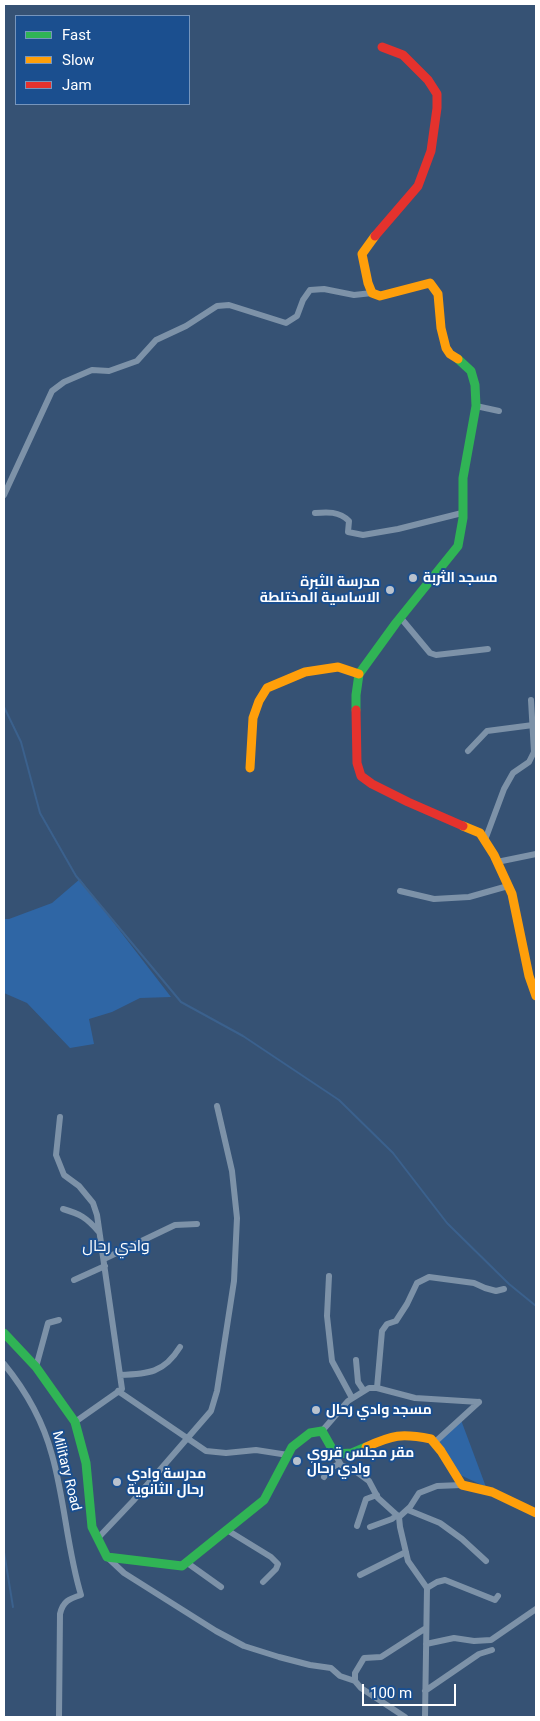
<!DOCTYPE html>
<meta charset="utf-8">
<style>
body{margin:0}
#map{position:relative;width:540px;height:1721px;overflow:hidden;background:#365274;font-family:Roboto,sans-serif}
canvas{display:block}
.frame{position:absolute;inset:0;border:5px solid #fff;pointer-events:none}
.legend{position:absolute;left:15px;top:15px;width:175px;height:90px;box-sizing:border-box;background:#1b4f8f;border:1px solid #7695bc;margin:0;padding:6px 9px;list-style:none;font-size:15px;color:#fff}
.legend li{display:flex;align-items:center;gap:10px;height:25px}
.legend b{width:25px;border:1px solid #7695bc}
.scale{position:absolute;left:362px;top:1684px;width:94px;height:22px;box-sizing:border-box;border:2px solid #fff;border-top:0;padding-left:6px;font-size:15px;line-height:18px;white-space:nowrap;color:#fff;-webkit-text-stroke:4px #1b4f8f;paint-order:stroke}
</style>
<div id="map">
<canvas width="540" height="1721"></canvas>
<div class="frame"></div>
<ul class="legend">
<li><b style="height:6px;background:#30b455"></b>Fast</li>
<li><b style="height:6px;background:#ff9f0a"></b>Slow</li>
<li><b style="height:6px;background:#e5322d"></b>Jam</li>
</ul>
<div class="scale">100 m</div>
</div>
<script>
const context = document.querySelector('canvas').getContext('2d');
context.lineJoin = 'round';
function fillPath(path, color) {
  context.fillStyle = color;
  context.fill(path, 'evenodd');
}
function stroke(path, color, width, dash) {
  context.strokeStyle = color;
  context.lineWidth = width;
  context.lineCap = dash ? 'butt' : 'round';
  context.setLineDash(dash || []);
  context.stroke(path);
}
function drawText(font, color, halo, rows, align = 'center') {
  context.font = font + ' Roboto,Cairo,sans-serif';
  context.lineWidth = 4;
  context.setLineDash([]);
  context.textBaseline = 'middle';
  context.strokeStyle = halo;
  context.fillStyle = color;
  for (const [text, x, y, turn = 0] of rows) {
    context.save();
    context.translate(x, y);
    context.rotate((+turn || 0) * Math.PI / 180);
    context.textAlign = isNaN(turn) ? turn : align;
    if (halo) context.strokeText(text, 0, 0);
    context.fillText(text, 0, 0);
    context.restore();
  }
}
fillPath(new Path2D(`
 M80,879L171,997L140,998L112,1012L89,1019L94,1044L70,1048L27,1003L4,993V919H9L52,903Z
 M461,1420L486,1487L456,1473L436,1440Z`), '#2f66a5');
stroke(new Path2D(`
 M4,707L21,742L40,813L76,876L181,1002L243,1036L339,1100L393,1153L447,1223L509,1284L536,1306
 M4,1552L13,1607`), '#3b618d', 2);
stroke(new Path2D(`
 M476,406L499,411
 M4,495L52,391L64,382L92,370L109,371L137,361L156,340L186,326L217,306L229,305L286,323L297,316L303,300L310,290L324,289L354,295L372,293
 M315,513C327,512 339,511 349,521L348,532L363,535L398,529L462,513
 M400,617L430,653L436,655L488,649
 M468,751L487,731L533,725
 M485,840L504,789L513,773L529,762L534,752L531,700
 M497,862L536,854
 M400,891L434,899L469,897L508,886
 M60,1117L56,1155L64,1175L79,1186L93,1203L97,1215L122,1389L75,1422
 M63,1209C80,1214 86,1217 99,1232
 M104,1259L175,1225L197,1224
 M329,1276L327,1316L332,1361L352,1398
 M74,1280L105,1266
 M356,1360L358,1382L364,1391
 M4,1364C26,1391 43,1421 52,1455C65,1501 67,1549 81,1595C69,1599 63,1601 60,1614L59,1717
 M36,1367L48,1323L59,1320
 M120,1375C148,1374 164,1373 180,1347
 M377,1388L382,1331L387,1324L396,1321L407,1304L417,1283L429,1277L474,1283L485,1288L496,1291L504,1289
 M118,1391L206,1451L226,1453L256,1450L288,1455
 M322,1431L348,1401L369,1388H377L415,1398L479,1402
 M434,1443L479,1402
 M335,1454L341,1465L354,1470L369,1481L378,1498L399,1517
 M324,1477L328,1470L340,1463
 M408,1510L440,1523L462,1539L486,1561
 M357,1526L366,1499L377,1495
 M370,1527L392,1519L397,1515
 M227,1530L271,1557L278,1564L276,1569L263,1582
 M98,1538L133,1501L211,1411L217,1391L234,1281L237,1218L232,1171L217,1106
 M108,1558L124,1573L216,1631L244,1646L279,1657L310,1665L331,1668L340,1676L355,1681L361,1688L405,1717
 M186,1562L221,1587
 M360,1575L406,1552
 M427,1588L437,1582L445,1580L495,1600L498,1596
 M426,1644L454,1638L474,1641L491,1640L536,1609
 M355,1681V1673L364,1658L381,1657L426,1628
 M425,1691L479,1654L492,1650
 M425,1717L427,1588L408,1561L400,1527L399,1517L410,1507L419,1493L437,1486L462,1485`), '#7d92a8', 6);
stroke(new Path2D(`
 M356,710V695L359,674L396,623L458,546L463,518V478L476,406L475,385L471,371L458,359
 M4,1333L36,1367L75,1422L86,1463L92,1527L107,1557L182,1566L264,1500L292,1447L310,1433L322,1431L335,1454L352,1453L366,1447`), '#30b455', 9);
stroke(new Path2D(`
 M375,236L362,254L368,283L372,293L380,296L430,283L438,294L441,328L446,348L450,354L458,359
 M250,768L253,718L259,701L267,688L305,672L338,667L359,674
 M463,826L480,833L494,855L512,894L529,976L536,996
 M366,1447C393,1435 401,1433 431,1439L441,1451L462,1485L492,1492L536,1513`), '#ff9f0a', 9);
stroke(new Path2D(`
 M375,236L418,186L431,151L437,108V94L428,80L403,55L382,47
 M356,710L357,763L361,776L372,784L408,802L463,826`), '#e5322d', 9);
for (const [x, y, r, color] of [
 [413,578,5,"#b9c2ce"],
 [390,590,5,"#b9c2ce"],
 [316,1410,5,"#b9c2ce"],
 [297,1461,5,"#b9c2ce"],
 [117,1482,5,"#b9c2ce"]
]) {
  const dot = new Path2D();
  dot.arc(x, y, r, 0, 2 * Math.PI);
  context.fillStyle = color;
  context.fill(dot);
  stroke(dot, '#1b4f8f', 2);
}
drawText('bold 14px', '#fff', '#1b4f8f', [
 ["مسجد الثربة",423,578],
 ["مدرسة الثبرة",380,582,"right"],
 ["الاساسية المختلطة",380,598,"right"],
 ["مسجد وادي رحال",326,1410],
 ["مقر مجلس قروي",307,1453],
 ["وادي رحال",307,1469],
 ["مدرسة وادي",127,1474],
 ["رحال الثانوية",127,1490]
], 'left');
drawText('14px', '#fff', '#1b4f8f', [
 ["Military Road",66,1471,76]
]);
drawText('16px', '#fff', '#1b4f8f', [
 ["وادي رحال",116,1247]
]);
</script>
